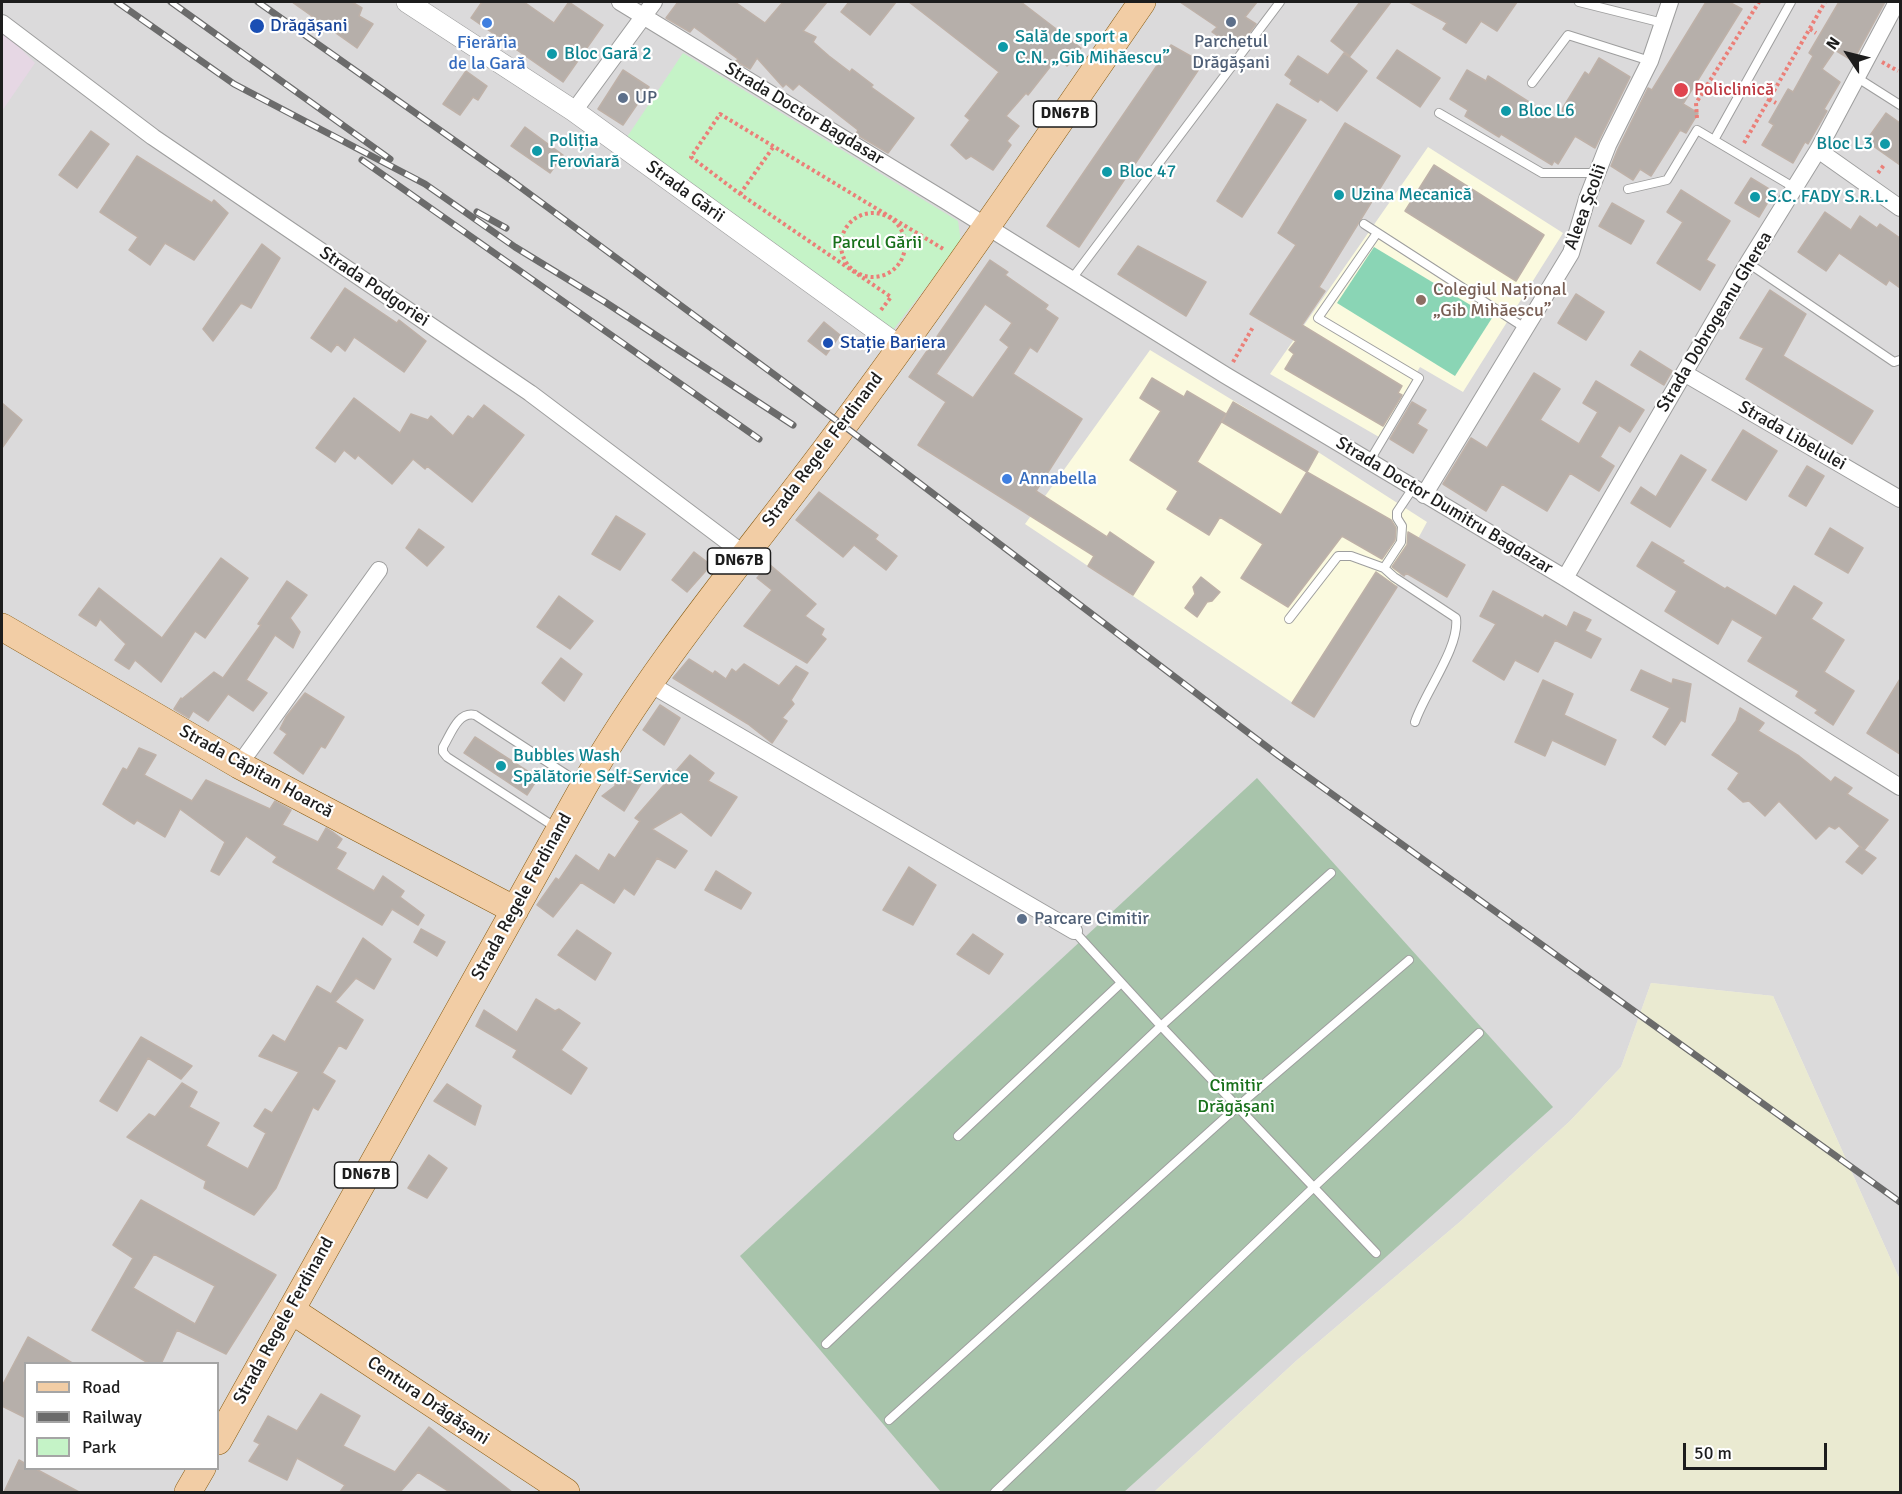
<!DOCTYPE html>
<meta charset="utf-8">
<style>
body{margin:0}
#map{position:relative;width:1902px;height:1494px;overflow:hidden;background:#edeae4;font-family:Signika,sans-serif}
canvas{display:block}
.frame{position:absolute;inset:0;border:3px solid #1d1d1d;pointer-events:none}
.legend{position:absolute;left:24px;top:1362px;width:195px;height:108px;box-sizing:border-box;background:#fff;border:2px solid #a5a5a5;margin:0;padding:8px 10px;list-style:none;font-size:18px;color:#1d1d1d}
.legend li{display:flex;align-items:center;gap:12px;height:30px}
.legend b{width:30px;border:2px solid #a5a5a5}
.north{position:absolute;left:1818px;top:24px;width:60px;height:60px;-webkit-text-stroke:4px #fff;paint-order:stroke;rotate:305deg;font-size:16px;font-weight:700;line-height:24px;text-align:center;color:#1d1d1d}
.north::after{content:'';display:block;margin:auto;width:21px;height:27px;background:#1d1d1d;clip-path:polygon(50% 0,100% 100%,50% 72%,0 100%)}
.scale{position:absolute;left:1683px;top:1443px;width:144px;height:27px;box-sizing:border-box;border:3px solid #1d1d1d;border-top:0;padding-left:8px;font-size:18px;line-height:21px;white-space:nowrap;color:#1d1d1d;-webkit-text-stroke:4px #fff;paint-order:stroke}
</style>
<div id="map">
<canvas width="1902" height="1494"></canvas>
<div class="frame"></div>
<ul class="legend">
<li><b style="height:8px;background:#f2cda5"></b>Road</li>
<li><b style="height:8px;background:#6b6b6b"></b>Railway</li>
<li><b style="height:16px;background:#c5f3c7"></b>Park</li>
</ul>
<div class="north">N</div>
<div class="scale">50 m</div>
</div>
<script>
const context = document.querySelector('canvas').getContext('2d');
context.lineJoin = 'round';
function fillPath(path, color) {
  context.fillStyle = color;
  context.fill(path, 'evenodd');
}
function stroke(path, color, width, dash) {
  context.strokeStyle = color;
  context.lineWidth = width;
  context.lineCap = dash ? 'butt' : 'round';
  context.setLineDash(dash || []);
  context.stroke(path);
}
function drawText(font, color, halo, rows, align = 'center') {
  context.font = font + ' Signika,sans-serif';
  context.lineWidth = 4.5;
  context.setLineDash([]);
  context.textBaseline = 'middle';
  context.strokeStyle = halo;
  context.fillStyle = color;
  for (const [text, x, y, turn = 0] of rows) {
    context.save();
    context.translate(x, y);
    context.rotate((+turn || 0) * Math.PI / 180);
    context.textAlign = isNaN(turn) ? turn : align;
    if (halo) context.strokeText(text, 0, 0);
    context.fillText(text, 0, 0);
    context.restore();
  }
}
fillPath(new Path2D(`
 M2,2H1900V1280L1773,996L1651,983L1621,1067L1570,1121L1462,1220L1296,1361L1154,1492H2ZM26,1364H218V1468H26Z`), '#dbdadb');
fillPath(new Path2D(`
 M2,30L35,63L2,111Z`), '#e6d7e4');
fillPath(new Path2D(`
 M1428,147L1563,233L1463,392L1420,367L1379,437L1270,374Z
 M1150,350L1318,452L1427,522L1401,570L1395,590L1314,717L1025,524Z`), '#fbfadf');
fillPath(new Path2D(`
 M1651,983L1773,996L1900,1280V1492H1154L1296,1361L1462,1220L1570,1121L1621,1067Z`), '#eaead1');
fillPath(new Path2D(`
 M1257,778L1553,1107L1124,1492H941L740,1256Z`), '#a8c4ab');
fillPath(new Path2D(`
 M683,53L958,221L961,242L893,330L627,137Z`), '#c5f3c7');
fillPath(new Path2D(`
 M1374,247L1492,318L1455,376L1337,303Z`), '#8ad5b5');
const building = new Path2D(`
 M292,2H352L362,8L359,16L373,24L357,48Z
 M482,2H524L554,23L569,2L603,25L563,82L471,18Z
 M678,2H735L765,23L783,2H827L803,31L816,37L813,42L829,56L850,72L852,69L873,85L871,87L914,118L888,153L856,134L858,130L799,84L793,90L786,84L783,87L757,58L750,69L736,61L738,59L694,27L690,32L666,18Z
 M849,2H896L870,35L841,12Z
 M909,2H1021L1081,48L1067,66L1057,58L1028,95L1026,93L1006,116L1019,126L1007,141L1011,145L993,170L971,156L966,159L951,145L970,120L965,116L999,72Z
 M1180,2H1257L1245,17L1256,24L1237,49L1212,32L1217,27Z
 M1360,2H1391L1350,56L1331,41Z
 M1409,2H1517L1497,31L1481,21L1466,43L1443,29L1447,23Z
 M1706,2H1729L1742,9L1683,104L1698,113L1686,133L1680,130L1651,176L1640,169L1633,180L1611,166L1618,149L1648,88L1652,90Z
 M1839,2H1885L1853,61L1835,50L1822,69L1840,82L1824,109L1827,111L1808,144L1805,142L1793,163L1762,145L1774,125L1769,122L1788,89L1793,92L1813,56L1809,53Z
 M1171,45L1203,63L1079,247L1047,226Z
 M1397,50L1440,78L1420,107L1377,78Z
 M1344,53L1367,71L1337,111L1320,99L1318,102L1290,84L1292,80L1285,75L1298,56L1328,75Z
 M1599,58L1630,77L1595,148L1575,136L1558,164L1554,161L1552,165L1501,134L1499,137L1465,116L1468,110L1450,99L1467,70L1486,81L1488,76L1556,119L1585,72L1589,75Z
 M623,70L649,87L623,125L598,109Z
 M466,71L487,86L478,100L473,97L460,115L443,104Z
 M1277,104L1306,120L1242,217L1217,201Z
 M1886,113L1900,123V165L1866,141Z
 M1345,123L1400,156L1319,287L1325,291L1302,325L1402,386L1398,393L1402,395L1383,426L1285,369L1294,354L1289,350L1296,341L1250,314L1296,245L1278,233Z
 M525,127L563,155L550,173L511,146Z
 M91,131L109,144L77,188L59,175Z
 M137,156L212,203L214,200L228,213L194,260L165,243L150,265L129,250L138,237L100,212Z
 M1434,165L1544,235L1516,281L1405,211Z
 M1751,178L1774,192L1759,217L1735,203Z
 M1681,190L1730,221L1706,260L1715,265L1700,290L1657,263L1683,222L1667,212Z
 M1612,203L1644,221L1631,244L1599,226Z
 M1825,212L1851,230L1860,216L1877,228L1880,224L1900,238V288L1889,280L1886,285L1839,253L1826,271L1798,252Z
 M262,244L280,258L251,308L241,303L213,341L203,329Z
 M1138,246L1206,282L1186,316L1118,274Z
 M990,260L1008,272L1005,275L1048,305L1045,309L1058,318L1037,352L1030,347L1013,374L1082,419L1036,491L1107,537L1110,532L1154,562L1133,595L1088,566L1094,556L918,445L946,402L909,377ZM985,304L1012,323L1000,340L1009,347L973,398L936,374Z
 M345,288L397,323L399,320L426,341L404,372L354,337L345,351L337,344L331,352L311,338Z
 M1770,290L1806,314L1783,356L1873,411L1852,444L1746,379L1764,348L1740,338Z
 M1576,294L1604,312L1586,340L1558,323Z
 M824,322L840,335L826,355L808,341Z
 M1640,351L1672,371L1664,385L1631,365Z
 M1534,373L1560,389L1540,420L1579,444L1598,412L1583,403L1596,381L1644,410L1630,432L1619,425L1600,457L1614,466L1599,491L1570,473L1547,511L1502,484L1486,511L1443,484L1471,438L1487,448Z
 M1152,378L1184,397L1187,391L1226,414L1197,462L1281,515L1307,472L1391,520L1396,528L1395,540L1382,559L1342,536L1288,607L1241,578L1263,544L1220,517L1209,535L1167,509L1178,491L1130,460L1161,411L1140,398Z
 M354,398L400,433L411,414L428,420L431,416L453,436L468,416L473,419L484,405L524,435L472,502L427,466L425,469L413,459L392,484L358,455L355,459L344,450L335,462L316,448Z
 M1233,402L1318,452L1307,472L1222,422Z
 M1412,402L1426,410L1417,424L1427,430L1413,453L1390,439Z
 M2,403L22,420L2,448Z
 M1743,430L1777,451L1746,500L1712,480Z
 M1681,455L1706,470L1670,527L1631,503L1641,487L1656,497Z
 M1807,466L1824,476L1806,506L1789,496Z
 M819,492L878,535L875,539L897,556L886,570L854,545L843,557L796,520Z
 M616,516L645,534L620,570L592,554Z
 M1830,528L1863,548L1848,573L1815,554Z
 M419,529L444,547L427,566L406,548Z
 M1408,532L1465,565L1447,597L1406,573L1404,576L1392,567L1407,545Z
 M1652,542L1684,561L1682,563L1725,589L1727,587L1776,616L1794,586L1822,603L1811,619L1844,640L1824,672L1854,691L1833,725L1815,713L1818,710L1796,696L1799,691L1748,661L1763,637L1732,619L1718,644L1665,611L1677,591L1637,566Z
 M694,552L711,565L687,592L672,580Z
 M221,558L248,578L205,638L195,631L161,682L135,660L129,669L115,660L126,644L100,619L96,626L79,615L99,588L162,638Z
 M769,564L816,604L805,616L824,629L821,635L826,639L807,663L744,626L772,590L757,578Z
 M1376,572L1397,587L1314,717L1292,703Z
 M1201,577L1220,592L1212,601L1207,602L1197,617L1185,608L1195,594L1193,587Z
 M287,581L307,595L290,618L300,632L293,648L275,635L246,680L267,693L253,711L228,694L208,721L193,711L189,718L174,709L181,698L182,699L214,672L223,678L261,625L258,624Z
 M1493,591L1543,618L1545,615L1567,627L1574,612L1591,620L1585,631L1601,639L1591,658L1555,640L1538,672L1515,660L1504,680L1473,661L1496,624L1480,616Z
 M559,596L593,621L570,649L537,627Z
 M561,658L582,674L564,701L542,683Z
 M689,659L713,674L715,671L726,679L732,669L736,672L744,664L779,686L796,666L808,673L791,700L794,704L782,718L787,721L772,743L748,724L673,678Z
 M1641,670L1672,684L1673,679L1691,684L1685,722L1681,720L1665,745L1653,737L1670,708L1631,690Z
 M1900,679V754L1867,733Z
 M1543,680L1573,694L1564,715L1616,740L1605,765L1552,740L1545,756L1515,742Z
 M305,693L344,717L325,748L321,746L303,774L274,753L287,734L280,729L286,717Z
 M660,705L680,718L664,745L643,730Z
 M1740,708L1764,723L1758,731L1799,756L1831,782L1835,777L1852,788L1847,794L1888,820L1864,850L1876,858L1862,874L1846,862L1860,846L1862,848L1839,826L1835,829L1829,826L1816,839L1779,801L1765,816L1749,801L1743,802L1728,789L1739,773L1712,755L1736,721Z
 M475,737L538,778L527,795L464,753Z
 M139,748L156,755L144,775L192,801L206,780L270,809L275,801L291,810L282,825L318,842L326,828L334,833L342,839L336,848L346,853L336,869L374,891L383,876L404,891L400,897L424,915L418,925L392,909L382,925L273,862L277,857L246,836L219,875L211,871L225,842L180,809L165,837L137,820L134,824L103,804L123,768L127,770Z
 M690,755L714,773L708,781L737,797L711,836L681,812L652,829L687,851L675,868L657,858L634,895L624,888L614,903L581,882L553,917L537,905L556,878L559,880L576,855L599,871L609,854L615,858L640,821L635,818Z
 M616,773L625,776L628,773L642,782L624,811L602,796L615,786Z
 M909,867L936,885L913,925L883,910Z
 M716,871L751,893L741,909L705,890Z
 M421,929L445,942L437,956L414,942Z
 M577,930L611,953L595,980L558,955Z
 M973,934L1003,954L989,974L957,954Z
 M363,938L391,959L374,989L356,978L335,1002L363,1020L346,1049L339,1045L322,1073L335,1081L318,1110L313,1107L276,1188L254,1215L204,1188L206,1181L127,1137L149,1114L155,1117L182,1083L197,1092L189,1107L219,1123L206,1146L248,1169L266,1133L254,1126L265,1109L272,1113L299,1072L259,1056L273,1035L285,1042L317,986L331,994Z
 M536,999L555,1011L559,1009L580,1023L561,1050L587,1068L571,1094L513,1057L517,1050L476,1026L484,1010L517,1032Z
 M141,1037L192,1066L181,1079L148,1058L117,1111L100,1101Z
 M447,1084L481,1106L475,1125L434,1101Z
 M429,1155L447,1168L427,1198L408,1188Z
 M141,1200L276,1275L226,1354L177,1330L161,1364H150L92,1330L133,1258L113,1245ZM154,1254L215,1286L195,1324L133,1288Z
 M28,1337L74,1364H26V1418L2,1406V1386Z
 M321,1394L360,1416L343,1446L395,1472L429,1427L512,1492H450L418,1472L400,1492H340L345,1485L297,1458L287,1480L249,1461L260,1444L254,1441L268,1416L297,1431Z
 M19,1460L26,1464V1468H34L79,1492H4Z`);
fillPath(building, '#b6afaa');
stroke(building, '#beb1a8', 1.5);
const service = new Path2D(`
 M1579,2L1663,23
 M1856,77L1900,105
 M1532,83L1568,35L1650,61
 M1439,113L1542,173H1597
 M1714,140L1791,2
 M1628,189L1667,180L1697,130L1795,188
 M1364,224L1525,328
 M1748,263L1894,362L1900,360
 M1071,280L1280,2
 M1369,462L1419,378L1318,318L1377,233
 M1413,488L1397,512V518L1402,526L1401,542L1384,568L1394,577L1456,618C1460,647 1425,692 1415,722
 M1289,619L1338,556H1351L1384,568
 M558,829L447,757L443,752V747C451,734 458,711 475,715L581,784
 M1074,931L1161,1026L1376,1253
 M958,1136L1121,983
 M826,1344L1161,1026L1331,873
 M889,1420L1237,1107L1409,960
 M995,1492L1314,1187L1479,1033`);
const minor = new Path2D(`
 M620,2L946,201L1225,375L1565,578L1900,787
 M2,23L153,137L530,393L744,554
 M574,111L654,2
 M1818,150L1900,208
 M1684,373L1900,499
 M1424,495L1571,253L1587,199L1608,145L1650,61L1670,2
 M1565,578L1748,263L1818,150L1897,2
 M648,683L1074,931
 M239,765L379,570`);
const tertiary = new Path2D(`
 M407,2L574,111L900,347`);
const primary = new Path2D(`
 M2,627L239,765L515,910
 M291,1310L566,1492
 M218,1441L584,786C659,655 756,545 844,425C947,286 1044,144 1142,2
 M188,1492L202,1468`);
stroke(service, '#9e9e9e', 10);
stroke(minor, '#9e9e9e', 18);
stroke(tertiary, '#9e9e9e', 22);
stroke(primary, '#875a0f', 28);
stroke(new Path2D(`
 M1810,29L1816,33
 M1882,62L1898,71
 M1769,99L1776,103
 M1697,118L1696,103L1759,2
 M1744,143L1825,2
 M1878,173L1884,165
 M740,194L774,146
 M841 245a32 32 0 1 1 64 0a32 32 0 1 1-64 0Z
 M881,310L891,297L740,194L691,157L720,114L945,250
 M1233,362L1253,327`), '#eb7f78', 4, [3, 3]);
stroke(service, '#fff', 8);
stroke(minor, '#fff', 16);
stroke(tertiary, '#fff', 21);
stroke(primary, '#f2cda5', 27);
const rail = new Path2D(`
 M117,2L234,84L425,184L515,247L605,302L793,425
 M171,2L390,159
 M258,2L512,181L844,426L1279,756L1900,1202
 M362,160L759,439
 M477,212L506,228`);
stroke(rail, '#6b6b6b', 7);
stroke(rail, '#fff', 4.5, [14]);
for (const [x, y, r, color] of [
 [1231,22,6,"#5c6f8a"],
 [487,23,6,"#3f7fe0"],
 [257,26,8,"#1a4fb4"],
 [1003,47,6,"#0f9aa8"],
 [552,54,6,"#0f9aa8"],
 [1681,90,8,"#e0444e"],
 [623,98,6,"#5c6f8a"],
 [1506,111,6,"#0f9aa8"],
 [1885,144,6,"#0f9aa8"],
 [537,151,6,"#0f9aa8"],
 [1107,172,6,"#0f9aa8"],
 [1339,195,6,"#0f9aa8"],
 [1755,197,6,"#0f9aa8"],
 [1421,300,6,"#8d6e63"],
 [828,343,6,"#1a4fb4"],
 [1007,479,6,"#3f7fe0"],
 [501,766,6,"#0f9aa8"],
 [1022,919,6,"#5c6f8a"]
]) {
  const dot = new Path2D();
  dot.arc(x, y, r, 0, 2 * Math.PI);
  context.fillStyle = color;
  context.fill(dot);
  stroke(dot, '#fff', 2);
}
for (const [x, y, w] of [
 [1065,114,63],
 [739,561,63],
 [366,1175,63]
]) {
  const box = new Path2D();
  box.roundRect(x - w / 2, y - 13, w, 26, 4.5);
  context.fillStyle = '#fff';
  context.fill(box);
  stroke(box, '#1d1d1d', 1.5);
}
drawText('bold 16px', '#1d1d1d', null, [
 ["DN67B",1065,114],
 ["DN67B",739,561],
 ["DN67B",366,1175]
]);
drawText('18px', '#164399', '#fff', [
 ["Drăgășani",270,26],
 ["Stație Bariera",840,343]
], 'left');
drawText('18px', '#0d838f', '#fff', [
 ["Sală de sport a",1015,37],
 ["C.N. „Gib Mihăescu”",1015,58],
 ["Bloc Gară 2",564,54],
 ["Bloc L6",1518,111],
 ["Poliția",549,141],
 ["Feroviară",549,162],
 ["Bloc L3",1873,144,"right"],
 ["Bloc 47",1119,172],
 ["Uzina Mecanică",1351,195],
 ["S.C. FADY S.R.L.",1767,197],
 ["Bubbles Wash",513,756],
 ["Spălătorie Self-Service",513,777]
], 'left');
drawText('18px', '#4e5e75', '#fff', [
 ["Parchetul",1231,42,"center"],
 ["Drăgășani",1231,63,"center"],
 ["UP",635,98],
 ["Parcare Cimitir",1034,919]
], 'left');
drawText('18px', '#366cbe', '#fff', [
 ["Fierăria",487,43],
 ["de la Gară",487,64],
 ["Annabella",1019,479,"left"]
]);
drawText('18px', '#be3a42', '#fff', [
 ["Policlinică",1694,90]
], 'left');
drawText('18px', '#1d1d1d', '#fff', [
 ["Strada Doctor Bagdasar",804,114,31],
 ["Strada Gării",685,192,36],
 ["Aleea Școlii",1586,207,-70],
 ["Strada Podgoriei",374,287,34],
 ["Strada Dobrogeanu Gherea",1715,322,-59],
 ["Strada Libelulei",1792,436,30],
 ["Strada Regele Ferdinand",823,450,-53],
 ["Strada Doctor Dumitru Bagdazar",1444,506,31],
 ["Strada Căpitan Hoarcă",256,772,29],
 ["Strada Regele Ferdinand",522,897,-61],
 ["Strada Regele Ferdinand",284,1321,-61],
 ["Centura Drăgășani",428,1401,34]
]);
drawText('18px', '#17701a', '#fff', [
 ["Parcul Gării",877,243],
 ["Cimitir",1236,1086],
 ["Drăgășani",1236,1107]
]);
drawText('18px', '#785e54', '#fff', [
 ["Colegiul Național",1433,290],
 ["„Gib Mihăescu”",1433,311]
], 'left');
</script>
